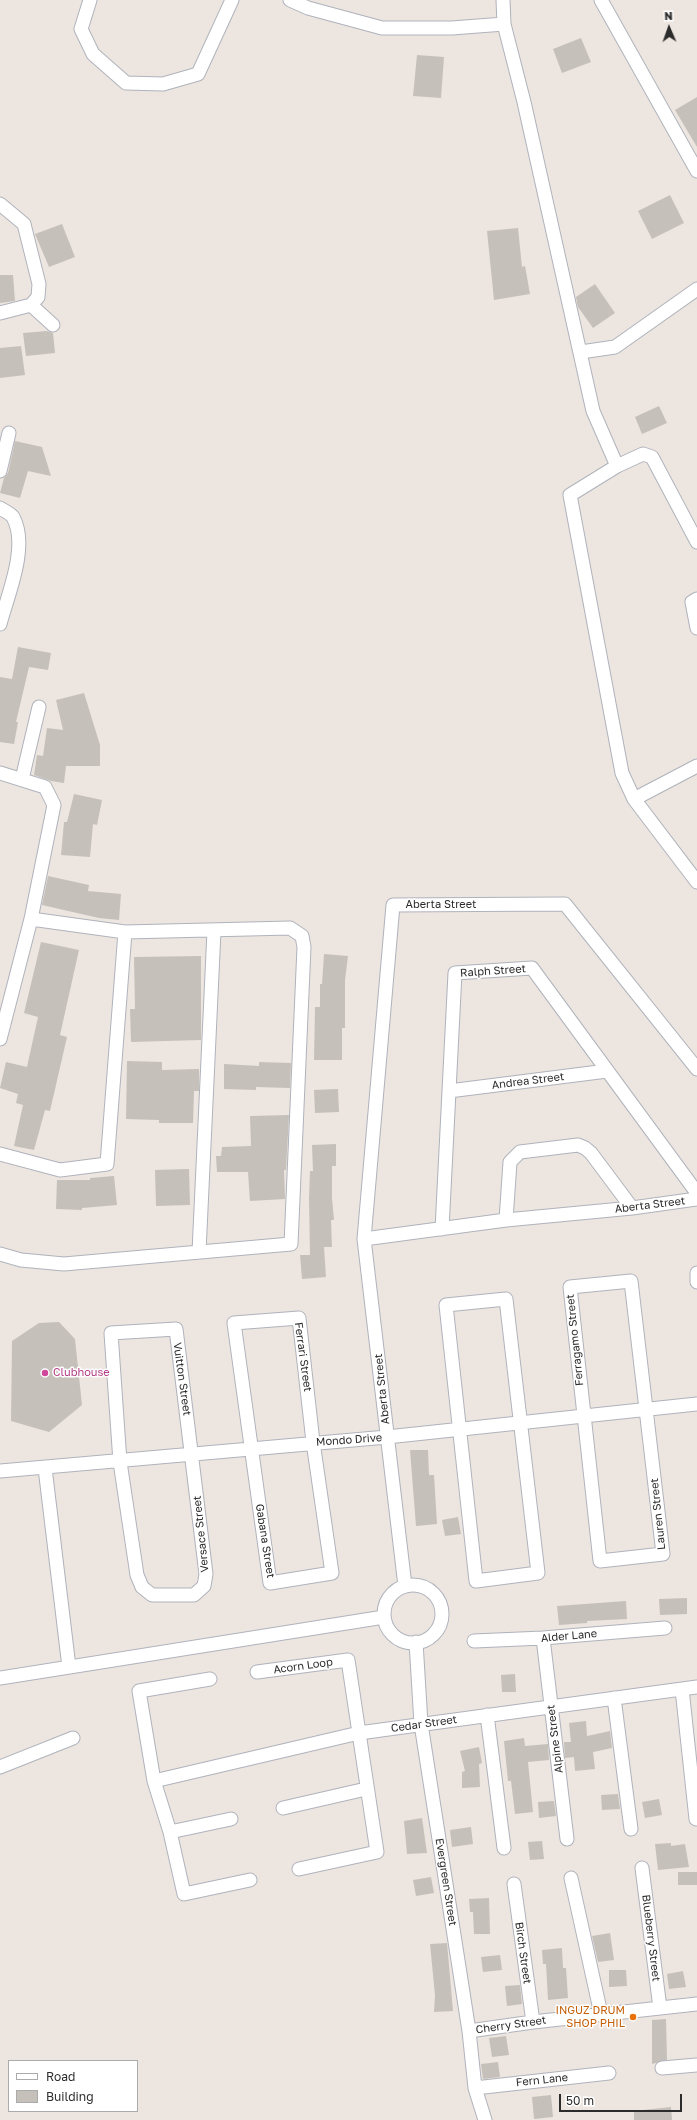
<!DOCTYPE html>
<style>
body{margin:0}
#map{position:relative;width:697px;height:2120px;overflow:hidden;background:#ede5df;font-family:"Golos Text",sans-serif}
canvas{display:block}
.legend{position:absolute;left:8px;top:2060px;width:130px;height:52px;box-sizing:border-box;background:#fff;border:1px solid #ababab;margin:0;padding:5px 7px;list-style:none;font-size:12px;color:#2c2c2c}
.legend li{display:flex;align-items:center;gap:8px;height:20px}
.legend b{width:20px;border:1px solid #ababab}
.north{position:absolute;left:649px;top:8px;width:40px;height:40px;-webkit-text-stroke:3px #fff;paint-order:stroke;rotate:358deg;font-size:11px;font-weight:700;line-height:16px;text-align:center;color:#2c2c2c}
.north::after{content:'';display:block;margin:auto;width:14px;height:18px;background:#2c2c2c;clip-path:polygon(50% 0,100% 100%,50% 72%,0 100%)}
.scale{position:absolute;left:559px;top:2094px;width:123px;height:18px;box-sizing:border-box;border:2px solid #2c2c2c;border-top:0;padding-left:5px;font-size:12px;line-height:14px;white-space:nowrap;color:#2c2c2c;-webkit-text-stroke:3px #fff;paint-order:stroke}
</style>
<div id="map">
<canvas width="697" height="2120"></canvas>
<ul class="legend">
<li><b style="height:5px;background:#fff"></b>Road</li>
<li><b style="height:11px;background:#c6c0ba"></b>Building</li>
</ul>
<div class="north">N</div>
<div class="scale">50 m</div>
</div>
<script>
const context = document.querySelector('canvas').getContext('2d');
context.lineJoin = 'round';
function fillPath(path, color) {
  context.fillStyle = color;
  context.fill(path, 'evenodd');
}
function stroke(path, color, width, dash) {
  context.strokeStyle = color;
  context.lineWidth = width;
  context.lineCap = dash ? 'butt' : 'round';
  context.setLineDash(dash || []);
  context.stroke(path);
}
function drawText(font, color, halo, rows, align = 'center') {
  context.font = font + ' "Golos Text",sans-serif';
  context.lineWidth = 3;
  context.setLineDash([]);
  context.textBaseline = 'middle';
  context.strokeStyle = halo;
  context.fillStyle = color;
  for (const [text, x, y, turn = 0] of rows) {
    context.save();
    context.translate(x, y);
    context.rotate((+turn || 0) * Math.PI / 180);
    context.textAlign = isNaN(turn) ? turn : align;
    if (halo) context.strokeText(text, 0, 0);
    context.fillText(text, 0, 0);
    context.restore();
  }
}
fillPath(new Path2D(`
 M581,38L591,62L562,73L553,49Z
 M417,55L444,57L441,98L413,96Z
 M697,97V147L675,110Z
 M670,195L684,223L652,239L638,211Z
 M62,224L75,257L49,267L35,234Z
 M518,228L522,267L525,266L530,294L494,300L487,231Z
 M0,275H13L15,301L0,303Z
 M595,284L615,313L593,328L578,307L576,297Z
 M47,331L53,333L55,353L26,356L23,333Z
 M21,346L25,375L0,378V348Z
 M659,406L667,423L642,434L635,417Z
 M15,441L42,447L51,476L28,471L20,498L0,493L4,478L8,473Z
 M18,647L51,653L48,670L29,667L16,722H18L14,744L0,742V677L12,679Z
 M84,693L100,745V766H66L64,783L51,781L34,775L37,755L43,756L47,728L63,730L56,700Z
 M74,794L102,800L97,825L93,824L90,857L61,855L64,822H67Z
 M48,876L89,885L88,891L121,894L119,920L99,918L42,905Z
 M41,942L79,950L60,1035L67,1037L50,1111L45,1110L34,1150L14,1146L23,1105L16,1103L18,1094L0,1088L6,1062L27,1067L38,1017L24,1013Z
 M324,954L348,956L345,980V1028H342V1060H314L315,1007H320V984H322Z
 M201,956V1040L131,1042L130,1009H135L134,957Z
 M127,1061L162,1062V1070L199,1069V1091H194L193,1123H159V1120L126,1119Z
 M259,1062L291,1063L290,1088L256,1087V1090L224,1089V1064L259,1066Z
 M338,1089L339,1112L315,1113L314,1090Z
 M289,1115L286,1170H284L285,1199L250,1201L248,1172H217L216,1156H221L222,1147L251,1146L250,1116Z
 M336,1144V1166H332V1198L334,1220H331L332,1247H324L326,1277L302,1279L300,1255H310L309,1199L310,1171H313L312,1145Z
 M189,1169L190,1205L156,1206L155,1170Z
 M114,1176L117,1205L82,1208V1210L56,1209L57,1180H90V1178Z
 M59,1322L75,1339L82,1405L49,1432L11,1421L12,1341L39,1323Z
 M410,1450H428L429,1475H434L437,1524L416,1526Z
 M458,1517L461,1534L445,1536L442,1520Z
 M687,1598V1614L660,1615L659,1599Z
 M626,1601L627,1619L587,1621V1623L559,1625L557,1606Z
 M515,1674L516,1692H502L501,1675Z
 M586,1721L587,1736L610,1731L612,1748L593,1752L595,1769L575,1771L574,1757L565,1758L564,1742H571L569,1723Z
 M524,1738L525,1746L548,1744L549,1760L528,1762L533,1812L515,1814L511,1781H508L504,1741Z
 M479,1747L482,1763L479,1764L480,1787L462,1788V1772L465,1771L460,1751Z
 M618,1794L620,1809L602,1810L601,1795Z
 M659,1799L662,1815L645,1818L642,1802Z
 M554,1801L556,1816L539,1818L538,1802Z
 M422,1818L427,1853L407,1854L404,1821Z
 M471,1827L473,1844L452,1847L450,1830Z
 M542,1841L544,1859L530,1860L528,1842Z
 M671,1843V1846L685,1844L689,1867L658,1870L655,1844Z
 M678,1872H697V1885H678Z
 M431,1877L434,1893L416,1896L413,1880Z
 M489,1898L490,1934H474L473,1912H470L469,1899Z
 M610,1933L614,1960L598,1962L592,1936Z
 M447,1943L453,2011L434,2012L435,1995L430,1944Z
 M562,1948L563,1968H566L568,1998L548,2000L546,1964H543L542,1950Z
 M500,1955L502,1970L483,1972L481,1957Z
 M609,1970H626L627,1986L609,1987Z
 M683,1971L686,1987L669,1989L667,1974Z
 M520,1985L522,2004L507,2006L505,1986Z
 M666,2019L667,2060L652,2064V2020Z
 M506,2036L509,2055L492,2057L489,2038Z
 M498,2062L500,2077L483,2079L481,2064Z
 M551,2095L553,2117L534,2119L532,2097Z
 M671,2107L672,2120H634V2111Z`), '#c6c0ba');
const minor = new Path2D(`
 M90,0L81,29L93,54L126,83L163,84L198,74L232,0
 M290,0L308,8L382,28H452L504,24
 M503,0L504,24L524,102L593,411L617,466L570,495L622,773L634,799L697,882
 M601,0L697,171
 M0,204L24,224L39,284L38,297L31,305L0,313
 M31,305L53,325
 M581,352L615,347L697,289
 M617,466L643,454L652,457L697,542
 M0,471L9,433
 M0,508C4,511 10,513 13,517C29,546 8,594 0,624
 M697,599L692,602L697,628
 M0,773L45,787L54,805L31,919L0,1039
 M22,779L39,707
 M634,799L697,766
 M449,1091L607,1071
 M0,1154L60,1170L107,1164L125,932
 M506,1220L510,1162L520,1152L578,1145L585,1148L591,1153L632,1208
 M442,1229L455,973L532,968L697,1193
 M364,1239L506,1220L632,1208L697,1199
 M199,1252L214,931
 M0,1254L21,1260L64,1264L291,1244L304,947L302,936L290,928L125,932L31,919
 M697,1273V1282
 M631,1281L663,1554L600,1561L570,1287Z
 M506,1299L538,1573L476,1581L446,1305Z
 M299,1318L313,1442L332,1573L270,1583L234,1323Z
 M176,1329L206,1574L204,1586L194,1595H152L142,1587L137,1575L120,1462L111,1333Z
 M45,1468L69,1667
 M0,1471L387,1437L697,1404
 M384 1614a29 29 0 1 1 58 0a29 29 0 1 1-58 0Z
 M405,1586L364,1239L393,905L565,904L697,1069
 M543,1638L567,1839
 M474,1641L543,1638L665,1628
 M416,1642L421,1724L469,2031L475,2088L485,2120
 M257,1672L348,1660L377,1852L299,1869
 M0,1678L384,1617
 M210,1679L139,1691L154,1781L170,1832L184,1894L250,1880
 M682,1689L696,1819
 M614,1698L631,1829
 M487,1715L504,1848
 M0,1767L73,1738
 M154,1781L359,1733L697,1687
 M283,1808L366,1789
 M170,1832L231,1819
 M642,1868L660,2008
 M571,1878L601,2014
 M514,1884L533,2022
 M469,2031L533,2022L697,2004
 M662,2068L697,2065
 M475,2088L609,2073`);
stroke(minor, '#afb3bc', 15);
stroke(minor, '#fff', 13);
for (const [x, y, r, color] of [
 [45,1373,4,"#d1479c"],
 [633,2017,4,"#e8710a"]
]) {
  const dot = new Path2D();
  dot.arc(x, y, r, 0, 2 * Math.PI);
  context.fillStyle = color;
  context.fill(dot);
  stroke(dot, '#fff', 1.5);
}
drawText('11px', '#2c2c2c', '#fff', [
 ["Aberta Street",441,905],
 ["Ralph Street",493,971,-4],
 ["Andrea Street",528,1081,-7],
 ["Aberta Street",650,1205,-7],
 ["Ferragamo Street",575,1340,-96],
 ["Ferrari Street",303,1357,82],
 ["Vuitton Street",182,1379,82],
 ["Aberta Street",382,1389,-96],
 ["Mondo Drive",349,1440,-4],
 ["Lauren Street",658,1514,-96],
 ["Versace Street",201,1534,-96],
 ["Gabana Street",265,1541,81],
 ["Alder Lane",569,1636,-5],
 ["Acorn Loop",303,1666,-8],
 ["Cedar Street",424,1724,-8],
 ["Alpine Street",555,1739,-97],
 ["Evergreen Street",446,1882,81],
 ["Blueberry Street",651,1938,83],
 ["Birch Street",523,1953,82],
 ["Cherry Street",511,2025,-8],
 ["Fern Lane",542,2080,-6]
]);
drawText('11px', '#b23c85', '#fff', [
 ["Clubhouse",53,1373]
], 'left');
drawText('11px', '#c56008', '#fff', [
 ["INGUZ DRUM",625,2011],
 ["SHOP PHIL",625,2024]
], 'right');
</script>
